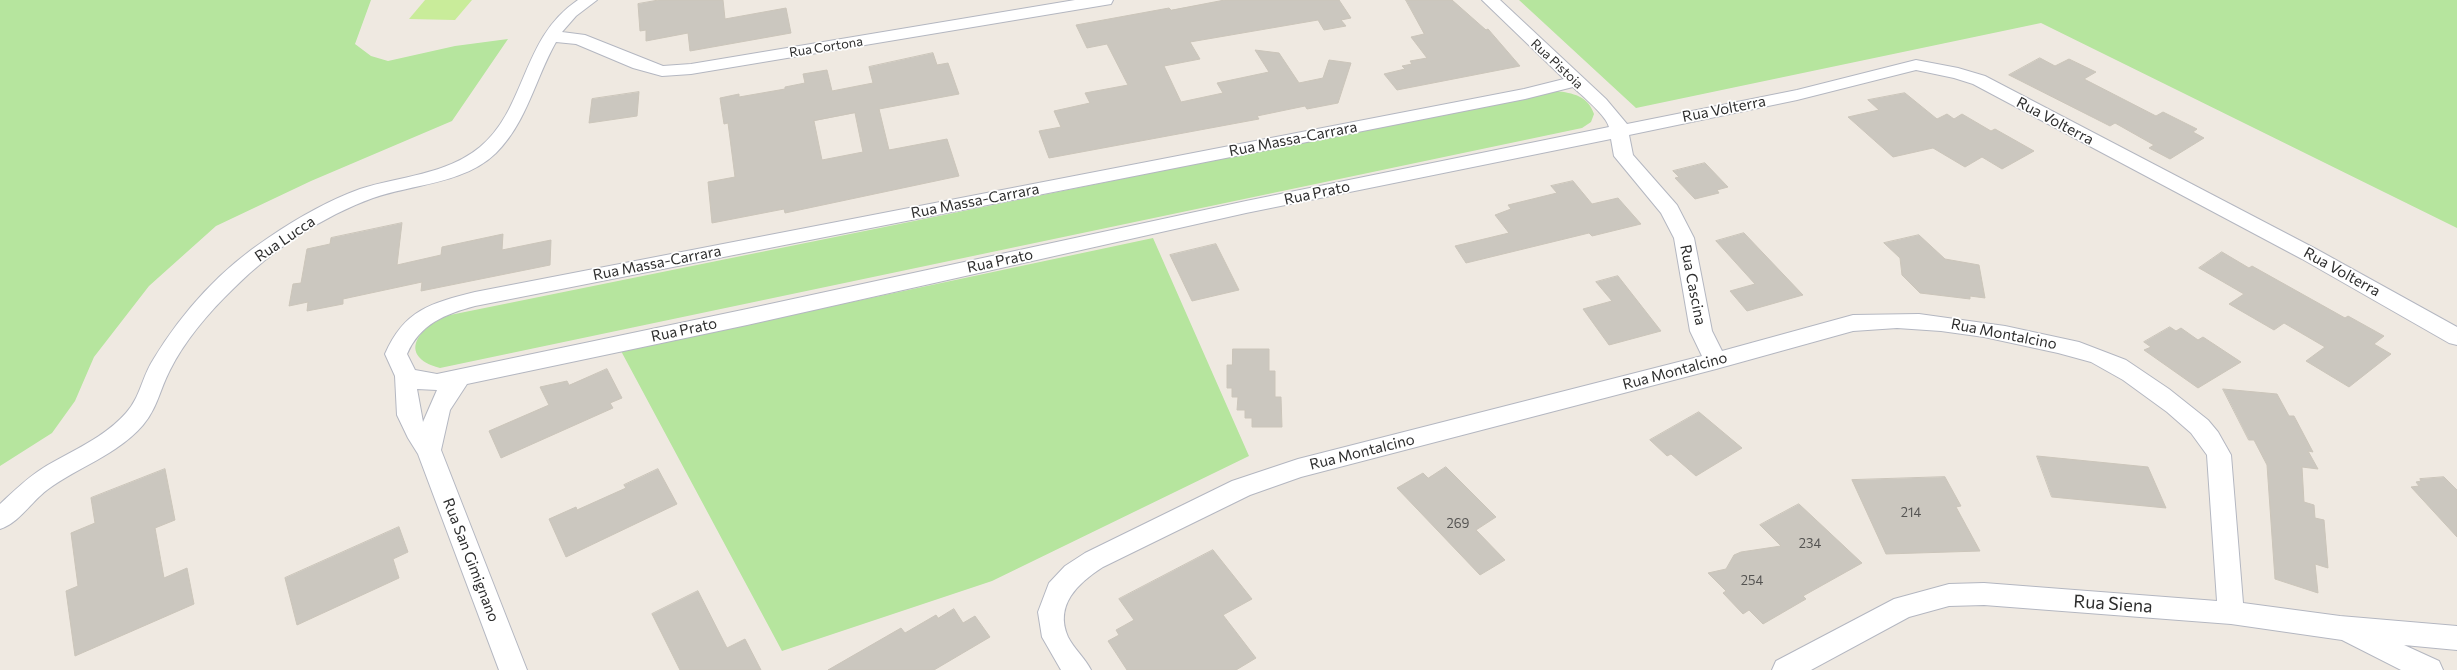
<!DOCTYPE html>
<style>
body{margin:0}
canvas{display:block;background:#efe9e1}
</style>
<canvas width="2457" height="670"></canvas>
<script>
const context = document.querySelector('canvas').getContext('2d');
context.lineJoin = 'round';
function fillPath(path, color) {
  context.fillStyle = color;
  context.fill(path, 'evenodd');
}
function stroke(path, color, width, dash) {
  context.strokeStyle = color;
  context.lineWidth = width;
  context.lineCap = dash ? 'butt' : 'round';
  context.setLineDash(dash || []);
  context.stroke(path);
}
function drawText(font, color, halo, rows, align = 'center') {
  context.font = font + ' Commissioner,sans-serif';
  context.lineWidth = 3.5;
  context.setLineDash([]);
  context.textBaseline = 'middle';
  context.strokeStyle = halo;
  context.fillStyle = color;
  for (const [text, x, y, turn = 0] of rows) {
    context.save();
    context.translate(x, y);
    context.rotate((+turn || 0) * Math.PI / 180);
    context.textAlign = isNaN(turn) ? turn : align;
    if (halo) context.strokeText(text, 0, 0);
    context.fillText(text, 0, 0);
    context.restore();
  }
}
fillPath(new Path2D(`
 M0,0H371L355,44L371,56L388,61L455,46L508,39L452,121L311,181L216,226L149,286L94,357L75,401L52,433L0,466Z
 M1519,0H2457V228L2041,23L1636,108Z
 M1556,91C1573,93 1588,96 1594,114L1591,122L1582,128L440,368C395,356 420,325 450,315Z
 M1153,238L1249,456L992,581L782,651L621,351Z`), '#b6e59e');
fillPath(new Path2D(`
 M425,0H472L455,20L409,19Z`), '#c9ec9a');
const building = new Path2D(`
 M659,0H723L725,19L786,8L791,33L690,51L688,33L646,41V30L640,31L638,4Z
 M1225,0H1339L1351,18L1341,20L1346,26L1324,30L1318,20L1190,42L1200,59L1164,66L1181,102L1223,93L1217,83L1269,72L1255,50L1279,53L1299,83L1323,78L1329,60L1351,63L1338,103L1307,109L1305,106L1257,116L1259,119L1232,124L1049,158L1039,131L1061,127L1054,111L1090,103L1085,93L1128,85L1107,44L1087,48L1076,25L1169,8L1171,10Z
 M1406,0H1452L1486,30L1488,29L1520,66L1397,90L1384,74L1405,69L1402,66L1412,64L1410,61L1427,58L1411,37L1424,34Z
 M933,53L937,65L948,63L959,94L879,109L889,150L947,139L959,176L785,213L784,209L712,223L708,182L735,177L728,123L724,124L720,98L739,94V97L785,89V87L805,83L803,74L827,70L832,91L873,83L869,67ZM855,113L863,152L822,160L814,121Z
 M2040,58L2055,66L2069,59L2096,72L2084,79L2156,116L2163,112L2197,129L2193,132L2204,138L2170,159L2149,148L2154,145L2115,123L2110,126L2009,75Z
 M639,92L637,116L589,123L592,99Z
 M1905,93L1937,119L1947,114L1954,119L1962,114L1991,131L1995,129L2034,151L2002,169L1982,157L1965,167L1933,148L1893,157L1848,117L1879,110L1868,100Z
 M1705,163L1728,187L1717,190L1719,193L1695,199L1675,178L1679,177L1673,171Z
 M1573,181L1592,204L1618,198L1641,224L1592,236L1589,233L1466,263L1455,246L1509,233L1495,215L1511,209L1508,205L1557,193L1551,186Z
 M402,223L397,265L441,255L442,247L503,234L502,250L551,240L550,265L421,291L422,282L343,299V304L307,311L308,302L289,306L293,284L301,283L307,249L330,244L331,238Z
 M1744,233L1803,295L1747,311L1730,291L1755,284L1716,241Z
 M1919,235L1945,259L1979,265L1985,298L1970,296V299L1920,293L1902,275L1900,258L1884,243Z
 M1216,244L1239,290L1192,301L1170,255Z
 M2222,252L2249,268L2252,266L2345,318L2348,316L2384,336L2374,344L2391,354L2349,387L2306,361L2325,347L2284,323L2274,330L2229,304L2244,294L2199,268Z
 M1618,276L1661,331L1609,345L1583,309L1612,301L1596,282Z
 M2170,327L2176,331L2181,328L2198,340L2203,337L2241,362L2198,388L2144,350L2151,347L2144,342Z
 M1233,349H1269V371H1275V397H1281L1282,427H1252V418H1245V410H1237L1238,397H1232V388H1227V365H1232Z
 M607,369L622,398L610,403L613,408L501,458L489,431L549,405L540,387L567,381L569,385Z
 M2223,389L2277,394L2289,416H2294L2313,452L2308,451L2318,469L2302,467L2304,502L2314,505L2315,518L2324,520L2328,568L2315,564L2318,593L2275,579L2267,465L2254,440H2249Z
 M1699,412L1742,448L1696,476L1671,454L1667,456L1650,440Z
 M2037,456L2148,467L2166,508L2052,497Z
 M1446,467L1496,517L1476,530L1505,560L1480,575L1397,488L1423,473L1428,478Z
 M165,469L175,520L155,528L164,578L187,568L194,604L75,656L66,591L78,586L71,533L95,523L91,498Z
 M658,469L677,504L566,557L549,519L576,507L577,510L626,488L624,485Z
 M1945,477L1961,506L1956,507L1980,551L1886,554L1852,480Z
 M2444,477L2457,490V537L2411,487L2419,486L2416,482L2421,481L2420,479Z
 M1799,504L1862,563L1803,596L1806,599L1763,624L1749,610L1743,614L1723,593L1726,591L1708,573L1726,569L1734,555L1741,552L1781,546L1760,525Z
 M399,527L408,552L393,559L399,578L297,625L285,578Z
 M1213,550L1252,599L1223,615L1256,658L1236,670H1127L1108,641L1119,635L1116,630L1134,620L1119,599Z
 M698,591L727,648L745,639L761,670H680L652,614Z
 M954,609L963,623L975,616L990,637L934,670H828L901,628L905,633L936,615L938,618Z`);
fillPath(building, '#cbc7bf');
stroke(building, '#cbc5ba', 1);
const minor = new Path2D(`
 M578,0H597L576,16L562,32L585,35L663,66L691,64L1075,0H1113L1111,4L691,74L662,76L633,68L576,44L556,42C535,79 527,122 496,153C464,184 413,184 373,198C323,216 272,250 234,288C210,311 185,340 170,370C160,389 157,409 143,425C117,455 78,467 47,490C31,502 19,523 0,529V504C14,491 27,478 43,468C71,451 104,438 126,413C140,398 142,377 153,360C182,312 221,269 268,238C296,219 327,201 360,189C400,176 446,175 480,147C527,108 521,38 578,0Z
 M1482,0H1500L1606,99L1627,124L1797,90L1916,60L1958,68L1985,76L2316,249L2457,327V345L2449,343L2302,259L1973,84L1954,78L1916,70L1797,100L1629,135L1633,155L1677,205L1694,238L1712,331L1722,351L1853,315L1919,314L2005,326L2079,342L2126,360L2169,389L2208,420L2218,432L2231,455L2243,603L2340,616L2457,626V650L2404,645L2439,661L2443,670H2401L2342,640L2231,624L1984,605L1949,606L1909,617L1811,670H1772L1776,661L1894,599L1949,584L1984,583L2217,601L2207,455L2191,433L2167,412L2123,380L2091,362L2058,353L1984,337L1941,331L1897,328L1853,331L1716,369L1301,477L1250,495L1103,567C1078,583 1054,605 1068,637C1074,649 1085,658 1091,670H1061L1042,637L1038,612L1049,583L1065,566L1085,553L1232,481L1298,459L1702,356L1690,331L1674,238L1661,213L1614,156L1611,139L1246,213L747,325L467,384L450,410L441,450L527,670H499L418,454L408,438L397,415L395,376L385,354C404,310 431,303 475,292L1524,89L1564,79ZM1573,87C1582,96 1606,115 1609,127L1246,201L747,309L437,374L415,370L407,354C420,324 445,314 475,306L1525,99ZM417,389L437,390L423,422Z`);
stroke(minor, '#b4b7c1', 2);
fillPath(minor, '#fff');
drawText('13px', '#2e2e2e', '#fff', [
 ["Rua Cortona",826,47,-9],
 ["Rua Pistoia",1557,64,43]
]);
drawText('13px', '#555452', null, [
 ["214",1911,513],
 ["269",1458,524],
 ["234",1810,544],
 ["254",1752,581]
]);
drawText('15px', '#2e2e2e', '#fff', [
 ["Rua Volterra",1724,109,-11],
 ["Rua Volterra",2055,121,28],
 ["Rua Massa-Carrara",1293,139,-11],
 ["Rua Prato",1317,193,-12],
 ["Rua Massa-Carrara",975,201,-11],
 ["Rua Lucca",285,239,-34],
 ["Rua Prato",1000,261,-12],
 ["Rua Massa-Carrara",657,263,-11],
 ["Rua Volterra",2342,272,29],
 ["Rua Cascina",1693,285,79],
 ["Rua Prato",684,330,-12],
 ["Rua Montalcino",2004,334,11],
 ["Rua Montalcino",1675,371,-15],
 ["Rua Montalcino",1362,452,-14],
 ["Rua San Gimignano",471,560,69]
]);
drawText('18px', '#2e2e2e', '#fff', [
 ["Rua Siena",2113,604,4]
]);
</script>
